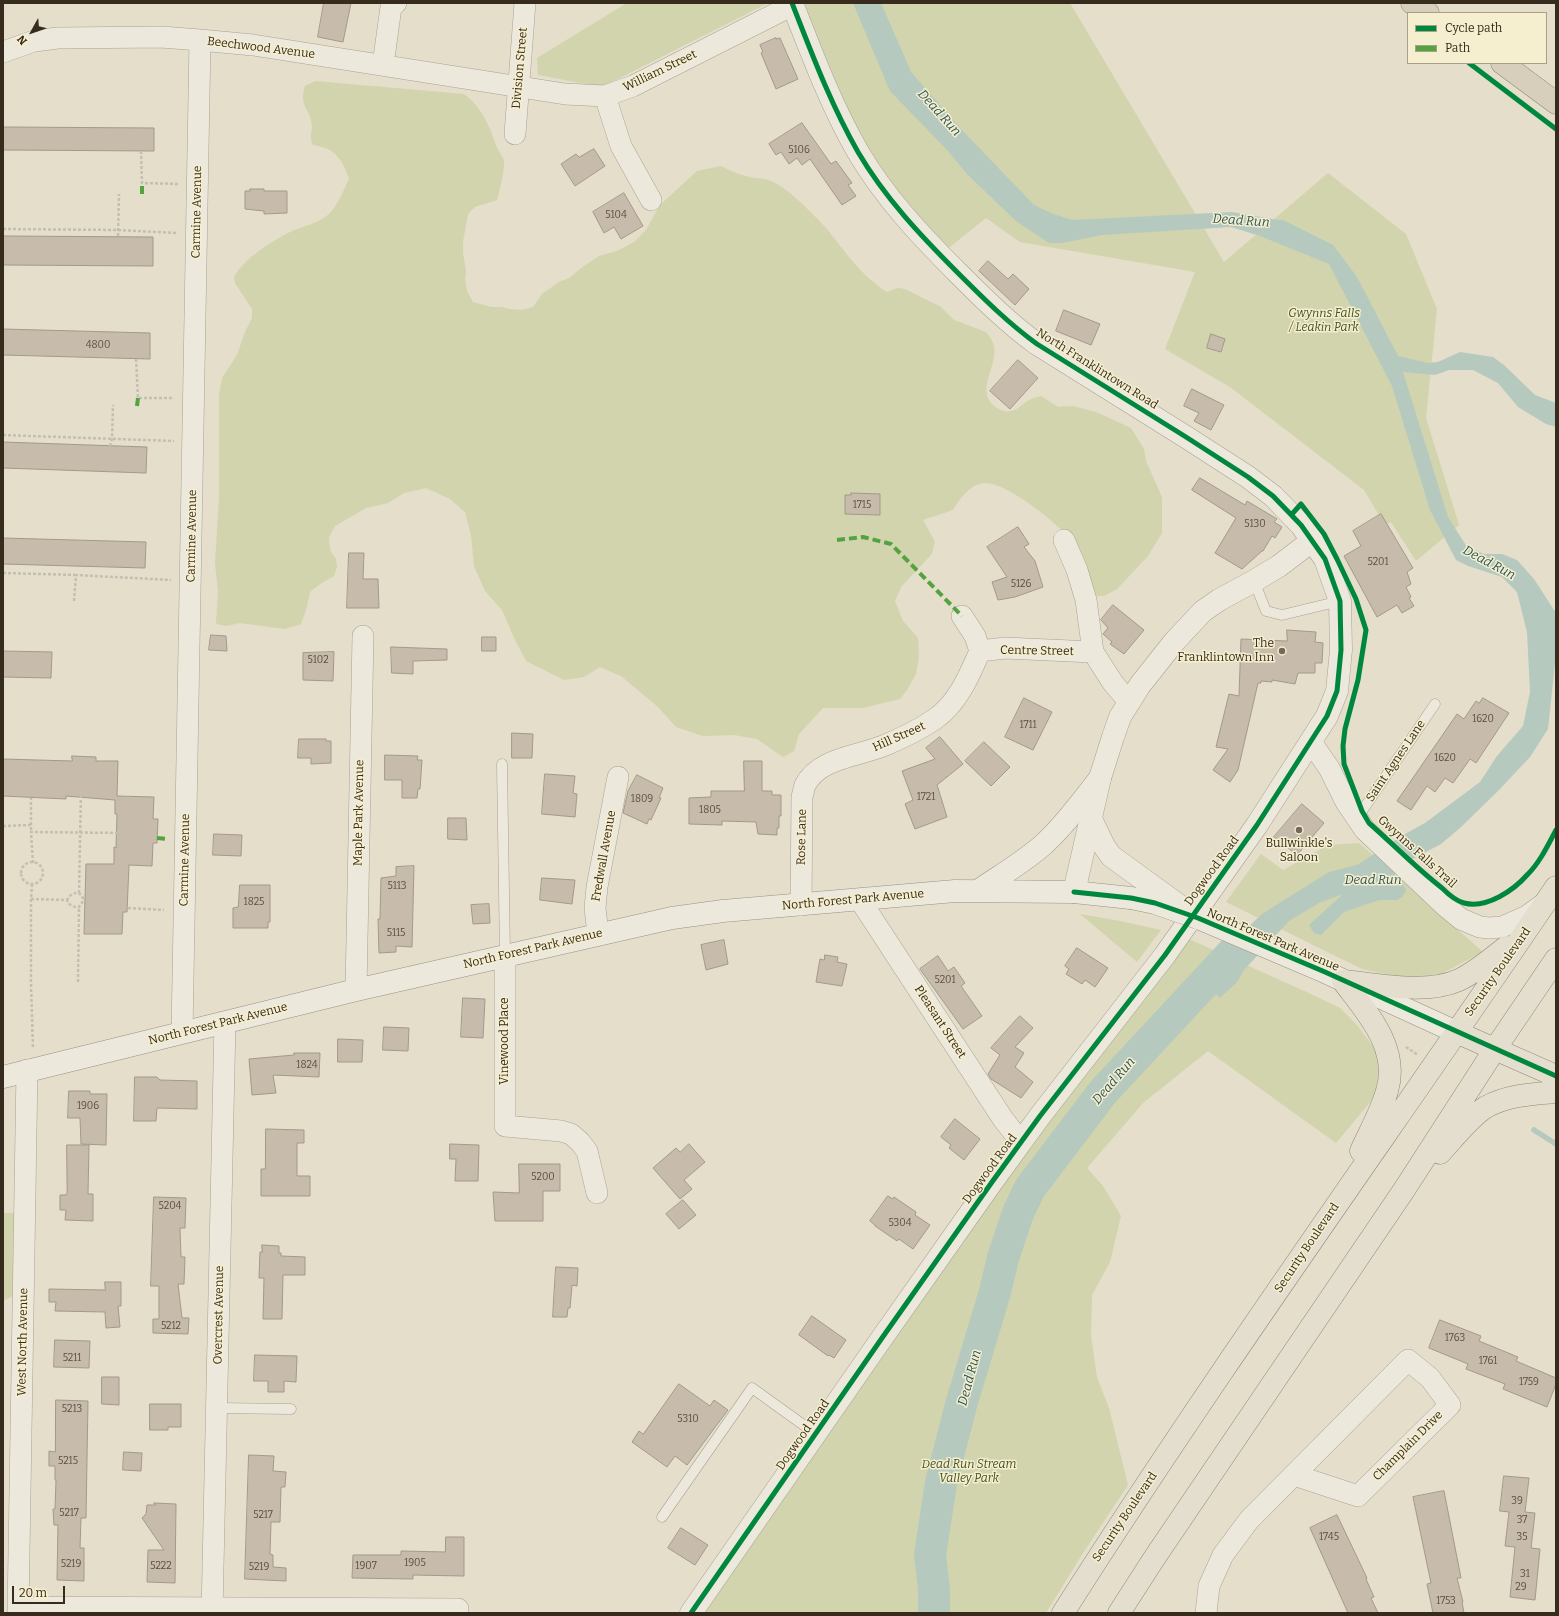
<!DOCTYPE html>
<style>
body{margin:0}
#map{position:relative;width:1559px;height:1616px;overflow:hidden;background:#e4deca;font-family:Bitter,serif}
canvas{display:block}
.frame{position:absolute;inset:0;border:4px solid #362b1c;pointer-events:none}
.legend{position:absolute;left:1407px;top:12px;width:140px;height:52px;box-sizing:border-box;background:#f5eecf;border:1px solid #a9a087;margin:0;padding:5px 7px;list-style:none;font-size:12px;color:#362b1c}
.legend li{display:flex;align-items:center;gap:8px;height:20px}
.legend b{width:20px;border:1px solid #a9a087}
.north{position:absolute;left:12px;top:12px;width:40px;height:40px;-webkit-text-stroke:3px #f5eecf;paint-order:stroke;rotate:230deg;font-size:11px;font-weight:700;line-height:16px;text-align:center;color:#362b1c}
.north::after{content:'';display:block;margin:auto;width:14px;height:18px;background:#362b1c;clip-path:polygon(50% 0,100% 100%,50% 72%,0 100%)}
.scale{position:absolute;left:12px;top:1586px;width:53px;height:18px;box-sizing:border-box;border:2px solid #362b1c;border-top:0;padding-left:5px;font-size:12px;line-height:14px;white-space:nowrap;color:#362b1c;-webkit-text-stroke:3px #f5eecf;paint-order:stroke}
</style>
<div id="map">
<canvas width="1559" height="1616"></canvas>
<div class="frame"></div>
<ul class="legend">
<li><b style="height:5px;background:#00873e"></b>Cycle path</li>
<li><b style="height:5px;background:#53a441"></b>Path</li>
</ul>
<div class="north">N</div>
<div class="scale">20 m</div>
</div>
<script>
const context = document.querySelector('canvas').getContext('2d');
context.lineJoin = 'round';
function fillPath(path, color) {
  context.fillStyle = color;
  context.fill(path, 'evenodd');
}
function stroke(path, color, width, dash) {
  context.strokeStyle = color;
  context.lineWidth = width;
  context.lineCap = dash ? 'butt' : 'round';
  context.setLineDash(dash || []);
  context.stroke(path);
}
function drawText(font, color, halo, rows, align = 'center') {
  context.font = font + ' Bitter,serif';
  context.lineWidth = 3;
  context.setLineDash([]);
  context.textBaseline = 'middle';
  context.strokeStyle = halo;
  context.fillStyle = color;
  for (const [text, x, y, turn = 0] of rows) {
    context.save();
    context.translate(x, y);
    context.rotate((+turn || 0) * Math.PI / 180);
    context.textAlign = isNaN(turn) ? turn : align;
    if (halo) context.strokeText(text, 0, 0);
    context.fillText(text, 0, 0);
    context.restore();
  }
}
fillPath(new Path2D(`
 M627,3H766V4L602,87L538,75L537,58Z
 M802,3H1070L1224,262L1328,173L1406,234L1437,309L1426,418L1459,525L1416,561L1391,522L1385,525L1364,490L1230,387L1165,349L1195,272L1020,242L986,218L946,250L924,228L870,156L836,92Z
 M315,81L464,94C482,107 490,127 497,148C499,152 503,157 504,161C505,167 499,195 497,200L475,207L468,214L463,242V253L466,271L465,278L467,291L473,302L491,307H501L510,309L522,310L533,307L542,294L559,282L569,278L581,268L599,256L617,251L634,242L646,230L660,205L697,171L721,166C729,170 737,174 746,176C752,178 759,178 764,179C773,181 785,188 791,194C803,204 815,216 826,228C845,251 861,276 887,292L898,288L905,289L941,307L954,320L986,332C989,336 993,341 994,346C998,367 973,393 997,408C1002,411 1006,412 1011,411C1018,410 1024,403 1029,400C1033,398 1037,397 1041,396L1058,407L1073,406L1096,412L1131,428L1144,449L1146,461L1162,497V533L1148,556L1117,589L1104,596H1095C1085,583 1087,567 1081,553C1072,533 1006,480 984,483C971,484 959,499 953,510L923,520L935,542L932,554L901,587L895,601L903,621L918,638L919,656L916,674L907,690L900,699L863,708H823L799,734L794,751L783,757L757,739L734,735L703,736L676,727L658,707L621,676L600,667L584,677L564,680L526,661L515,640L502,610L485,591L474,566L471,535L465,512L450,499L426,488L404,493L388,503L366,508L335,526L329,537L330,550L336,559L337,567L334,576L320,584L310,592L306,610L301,624L285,629L240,623L226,626L216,624L218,591L215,563L219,498V395L222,378L237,355L245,332L252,318V309L235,283L234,277C245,258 269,243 288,233C302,226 319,224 330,213C338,205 345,188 349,178C341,158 335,148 313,145C309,135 312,135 312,126C311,109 298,106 305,86Z
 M1359,843L1483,952L1441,974L1407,979L1362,969L1226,902L1261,854L1283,870L1328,845Z
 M1080,914L1120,921L1161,930L1137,962Z
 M1189,939L1313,995L1340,1008L1356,1024L1369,1041L1376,1052L1379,1068L1376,1095L1336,1143L1208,1051L1143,1103L1087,1168L1103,1186L1121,1216L1110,1262L1092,1295L1091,1336L1097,1377L1109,1408L1128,1485L1083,1553L1046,1613H701L1009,1172Z
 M3,1213H16L15,1295L3,1301Z`), '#d1d4ac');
fillPath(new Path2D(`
 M853,3H881L911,72L959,127L1034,205L1053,214L1072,220L1232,212L1278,220H1283L1333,245L1357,277L1398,356L1428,363L1438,362L1460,352L1493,357L1504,365L1535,395L1556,403V427L1546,424L1518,407L1498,383L1473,370H1449L1435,375L1403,372L1448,517L1467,547L1484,554H1502L1517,560L1534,579L1556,613V654L1548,729L1530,757L1498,791L1460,828L1441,844L1405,863L1394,875L1403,884L1406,891L1402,897L1397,900H1379L1344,912L1321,935L1314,933L1309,925L1343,894L1319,903L1289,921L1244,970L1237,982L1220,998L1198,974L1262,914L1329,872L1357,865L1405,834L1425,823L1480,782L1497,756L1523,726L1530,692L1527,632L1517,592L1502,577L1468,566L1456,560L1430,510L1392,386L1329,264L1260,236L1231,227L1102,235L1062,243H1049L1016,221L967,174L948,151L890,91Z`), '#b6c9bf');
stroke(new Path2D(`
 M1534,1130L1556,1144`), '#b6c9bf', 5.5);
stroke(new Path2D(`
 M934,1613V1589L930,1555L941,1483L961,1405L995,1292L1003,1258L1018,1213L1030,1188L1103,1092L1235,950`), '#b6c9bf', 32);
const building = new Path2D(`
 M324,3H351L343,42L318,37Z
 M776,38V39L780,38L798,79L776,89L761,53L763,52L760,45Z
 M802,123L831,164L836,161L852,183L848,185L856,196L842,205L810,159L802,165L797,158L789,164L781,152L776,155L769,144Z
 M3,127L154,128V151L3,150Z
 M594,149L605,166L575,186L561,164L576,154L579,157Z
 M250,189H264V191H287V213L264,214V211L245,209V191H250Z
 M624,193L643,226L621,239L614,227L604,233L593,212Z
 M3,236L153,237V266L3,265Z
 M988,261L1008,279L1013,274L1029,289L1015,305L979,271Z
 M1064,310L1100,324L1091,345L1056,331Z
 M3,329L150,333V359L3,355Z
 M1211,334L1225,339L1221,352L1207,348Z
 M1018,360L1038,378L1010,409L990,391Z
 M1192,389L1224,405L1211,430L1194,421L1199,413L1184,406Z
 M3,442L147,447L146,473L3,468Z
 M1200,478L1245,505L1247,501L1277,519L1274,522L1282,527L1275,538L1272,536L1263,551H1262L1242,569L1215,553L1236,518L1192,490Z
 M851,493L880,494V515L845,514V495H851Z
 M1381,514L1413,568L1407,572L1411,584L1406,587L1411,597L1409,598L1414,606L1402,613L1397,605L1377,617L1344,556L1361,546L1353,531Z
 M1018,527L1029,544L1024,547L1035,561L1043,587L1015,597L998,600L992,582L1007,577L987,547Z
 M3,538L146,542L145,568L3,564Z
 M349,553H364L363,579H378L379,608H347Z
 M1113,605L1144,630L1124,654L1110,644L1112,642L1103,634L1108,628L1101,620Z
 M1287,630L1316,632L1315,642L1323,643L1322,663H1315V673H1298L1295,684L1272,680V682L1261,681V683H1258L1238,770L1230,782L1213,770L1228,749L1216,747L1229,694L1239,696L1241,639L1287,641Z
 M211,635L226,636L227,651L209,650Z
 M482,637H496V651H482Z
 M391,647L447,649V660L413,661V674L392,673Z
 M3,651L52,652L51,678L3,677Z
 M334,652L333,681L303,680V653Z
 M1024,698L1052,712L1033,750L1005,737Z
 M1483,698L1509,713L1476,763L1470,759L1453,783L1445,778L1435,792L1427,786L1411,810L1397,801L1457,714L1464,719L1476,701L1479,703Z
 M512,733L533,734L532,758H512Z
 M940,737L963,764L937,785L947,817L915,829L905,804L913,800L902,771L935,759L926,748Z
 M299,739H326V741H331V763L311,764V758H298Z
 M984,742L1010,767L991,786L965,761Z
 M385,755L418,756L417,760H422L420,789H418L417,798H402V780H385Z
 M72,756L96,757V761H118L117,796L154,797L153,819H158L157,843H153L152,866L129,865L127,912H123L122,934H84L86,864H114V847L116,848L117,814H115V800L66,796V799L3,796V759L72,761Z
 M744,761H762V791H772V795H781V816H779V828H777V835L758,834L756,822L722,821V825L689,824V798L711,797V791H744Z
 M545,774L575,776L573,793L577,794L575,817L542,814Z
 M637,775L663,788L659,798H661L651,820L649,819L647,824L623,813L628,791Z
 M1302,804L1324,823L1297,855L1274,837Z
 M448,818H466L467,840L448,839Z
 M214,834L242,835L241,856L213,855Z
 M414,866L412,947L396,946V952L379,953L378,919H380L381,878L396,876V867Z
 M542,878L575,880L572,904L540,900Z
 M240,885H270V922H268V928H233V908L238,907Z
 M489,904L490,923L473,924L471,905Z
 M724,940L728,964L706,970L701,945Z
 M1077,948L1108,968L1095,987L1085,980L1082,984L1066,974L1069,969L1065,966Z
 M825,955L838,957L837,962L847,964L842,986L816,982L820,959L824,960Z
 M938,956L948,971L954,967L965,983L961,986L982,1016L963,1029L920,969Z
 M463,998L485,999L483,1038L461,1037Z
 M1020,1016L1033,1028L1015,1047L1024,1053L1015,1067L1033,1082L1021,1098L991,1079L988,1074L1000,1055L991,1048Z
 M384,1027L409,1028L408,1051L383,1050Z
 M338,1039L363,1040L362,1062H338Z
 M294,1053H320L319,1077L273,1075L276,1093L252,1095L249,1059L294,1055Z
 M135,1077H157L160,1080L197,1081V1109L157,1108L156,1121H134Z
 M69,1091H90V1094H107L106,1145L81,1144L80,1118H68Z
 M955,1119L980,1139L964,1160L949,1148L951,1145L941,1137Z
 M266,1129L304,1130V1143H297V1176H310V1196H261V1169H265Z
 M450,1144L479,1145L478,1181H455L456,1159H450Z
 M689,1144L705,1162L684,1180L692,1189L680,1199L653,1168L676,1148L680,1152Z
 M67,1145H89L88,1194H93V1221L65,1220L66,1210H60V1195H66L67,1193Z
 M519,1164H560V1191H543V1221H495L493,1192L519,1193Z
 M888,1196L893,1199L894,1197L916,1212L915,1215L930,1225L913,1249L899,1239L897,1241L875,1226V1225L870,1221Z
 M154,1197L186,1198L185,1228H180L181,1257H185L184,1284H178L182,1318H189L188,1334L153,1333V1319H159V1286H151Z
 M683,1200L696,1215L679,1229L666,1214Z
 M262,1245L279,1246V1253H281V1256L305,1257V1275H283L282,1319H263L264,1278H259L260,1252H262Z
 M556,1267L578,1268L577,1286L572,1285L570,1308H568L567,1317H553Z
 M105,1282H121V1306H118L120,1327L106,1328L105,1312L55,1311L56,1302H49V1289L105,1290Z
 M812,1316L846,1340L834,1358L829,1355L828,1356L799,1335Z
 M1440,1320L1481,1336L1479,1341L1518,1357L1516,1361L1556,1378V1384L1547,1407L1503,1389L1505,1384L1466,1369L1468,1364L1429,1348Z
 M55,1340L90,1341L89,1368L54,1367Z
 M255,1355L297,1356L296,1382L284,1381V1392H268V1381H254Z
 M102,1377H119V1405L102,1404Z
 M679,1384L710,1406L714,1400L728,1410L687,1465L675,1456L667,1467L632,1442L639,1431L643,1434Z
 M56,1400L88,1401L86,1518H81L80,1548H84V1581L57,1580L58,1525H54L53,1509H55L56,1480H55V1466H49V1451L55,1452Z
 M150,1404H181V1427H168V1430H150Z
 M124,1452L142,1453L141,1471L123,1470Z
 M249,1455L274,1456L273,1471L286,1472L285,1487H281L280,1522H271L270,1554L273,1555V1567L286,1568V1581L245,1579Z
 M1504,1476L1529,1478L1525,1512L1535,1513L1531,1548L1540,1549L1535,1600L1510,1597L1515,1547L1505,1546L1509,1512L1500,1511Z
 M1444,1491L1461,1578H1457L1463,1602H1462L1464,1613H1433L1427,1584L1431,1583L1413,1497Z
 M154,1503L176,1504L175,1583L147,1582L148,1550H164L142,1518L146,1514L147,1505H155Z
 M1337,1515L1367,1578L1366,1579L1374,1597L1371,1598L1378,1613H1348L1310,1528Z
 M681,1528L708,1545L695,1565L668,1548Z
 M446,1537H464V1576L413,1575V1579L352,1578L353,1555H401V1551L445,1552Z`);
fillPath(building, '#c7bcab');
stroke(building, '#a3998a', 1);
const service = new Path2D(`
 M1254,581L1266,611L1282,615L1340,601
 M502,764L505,955
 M1362,811L1435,704
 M217,1408L291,1409
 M662,1517L752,1388L816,1434`);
const minor = new Path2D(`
 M3,52L34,41L58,38L161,37L200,40L253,45L565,94L605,96L633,86L793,5
 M383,65L391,7L396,3
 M605,96L621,146L651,200
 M515,134L525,3
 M1064,540L1077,570L1086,600L1093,652L1113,683L1129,702
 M980,651L1005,648L1093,652
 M1311,742L1329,768L1346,802L1365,830L1444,905L1461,919L1480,927L1489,928L1502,927L1527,916L1545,903
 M860,900L1003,1119L1021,1142
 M801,905L802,797C803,793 804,789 805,785C819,758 858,756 883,746C900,739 919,730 935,719C958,703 969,676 980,651L975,636L962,616
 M598,934L595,908L597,887L618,777
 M505,955V1126L561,1131L571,1134L580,1142L587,1151L597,1193
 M356,990L363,636
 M182,1033L200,40
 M18,1607L458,1609
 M18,1613L27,1070
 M212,1613L225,1022
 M1206,1613L1209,1586L1223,1555L1249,1520L1408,1360L1430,1378L1450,1405L1358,1496L1294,1475`);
const tertiary = new Path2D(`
 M1091,819L1104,846L1111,856L1144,880
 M1074,892L1100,778L1113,737L1120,717L1140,685L1174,642L1203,611L1219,600L1254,581L1279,566L1313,540
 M691,1613L882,1338L992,1182L1040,1116L1165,955L1257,825L1327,716L1337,691L1341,650L1340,601L1325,559L1301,525L1273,496L1248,477L1186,437L1037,344C1008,323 983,298 958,273C921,236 885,198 858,152C831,105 812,54 792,3`);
const secondary = new Path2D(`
 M979,890C1001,875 1024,862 1044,844C1065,825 1082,801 1100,778
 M1198,918L1325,972L1456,1032
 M3,1077L356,990L672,918L723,911L955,891L1074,892L1131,898`);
const primary = new Path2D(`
 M1343,981C1367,1013 1400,1048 1387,1091C1381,1112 1370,1131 1361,1151
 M1343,981C1378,984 1426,995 1459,980C1476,972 1491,959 1506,947
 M1456,1032L1556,1076
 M1440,1153C1453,1139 1470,1117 1486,1107C1508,1095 1532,1094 1556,1092
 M1063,1613C1220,1366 1392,1129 1556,887
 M1119,1613L1155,1557L1404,1190L1495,1049L1556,959`);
const motorway = new Path2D(`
 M1412,3L1428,13
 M1502,63L1556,103`);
stroke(service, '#a9a294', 11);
stroke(minor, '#a9a294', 22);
stroke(tertiary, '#a9a294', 23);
stroke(secondary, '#989284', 23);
stroke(primary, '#8e887a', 23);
stroke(motorway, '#8e887a', 23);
stroke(new Path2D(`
 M141,151L142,183L179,184
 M3,229L118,230L178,233
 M118,236L119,194
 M136,359L138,398H174
 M3,435L174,441
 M110,446L112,439L113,405
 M3,573L76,575
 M74,601L76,575L171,580
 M31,825V798
 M3,826L31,825V832
 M21 873a11 11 0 1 1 22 0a11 11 0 1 1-22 0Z
 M33,863L31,832L123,833
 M32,884L31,899V984L33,1049
 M79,893L81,791
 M31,899L67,900C70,906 72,907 79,907L82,903L83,898L79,893C72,893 70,895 67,900
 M128,908L164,910
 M78,982L79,907
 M1406,1047L1418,1055`), '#c4bfb3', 2.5, [3, 2]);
stroke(service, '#ece8dc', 10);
stroke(minor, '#ece8dc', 21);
stroke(tertiary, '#ece8dc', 22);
stroke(secondary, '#ece8dc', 22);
stroke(primary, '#e3decd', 22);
stroke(motorway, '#d7cfbb', 22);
const tertiaryBridge = new Path2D(`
 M1144,880L1188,912`);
const secondaryBridge = new Path2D(`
 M1131,898L1155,903L1198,918`);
stroke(tertiaryBridge, '#a9a294', 23, []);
stroke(secondaryBridge, '#989284', 23, []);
stroke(tertiaryBridge, '#ece8dc', 22);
stroke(secondaryBridge, '#ece8dc', 22);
stroke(new Path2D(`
 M142,194V183
 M137,406L138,398
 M837,540L863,537L891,544L962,616
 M157,838L167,839`), '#53a441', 4, [8, 4]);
stroke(new Path2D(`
 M1469,63L1556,129
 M1292,514L1301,504L1324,534L1337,559L1356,599L1366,630L1358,680L1345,729L1343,746L1344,764L1362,811L1369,823C1393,844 1416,868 1442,888C1448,894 1456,901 1464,903C1487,909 1514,890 1528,874C1540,862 1548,845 1556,830
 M1074,892L1131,898L1155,903L1198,918L1325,972L1556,1076
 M691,1613L882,1338L992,1182L1040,1116L1165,955L1257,825L1327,716L1337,691L1341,650L1340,601L1325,559L1301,525L1273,496L1248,477L1186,437L1037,344C1008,323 983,298 958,273C921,236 885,198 858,152C831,105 812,54 792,3`), '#00873e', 5);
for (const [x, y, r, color] of [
 [1282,651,4,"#736a59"],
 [1299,830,4,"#736a59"]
]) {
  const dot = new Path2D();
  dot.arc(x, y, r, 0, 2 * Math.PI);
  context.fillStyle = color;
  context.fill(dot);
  stroke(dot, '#f5eecf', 1.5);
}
drawText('10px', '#5a4f40', null, [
 ["5106",799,150],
 ["5104",616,215],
 ["4800",98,345],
 ["1715",862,505],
 ["5130",1255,524],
 ["5201",1378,562],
 ["5126",1021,584],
 ["5102",318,660],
 ["1620",1483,719],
 ["1711",1028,725],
 ["1620",1445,758],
 ["1721",926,797],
 ["1809",642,799],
 ["1805",710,810],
 ["5113",397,886],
 ["1825",254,902],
 ["5115",396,933],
 ["5201",945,980],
 ["1824",307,1065],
 ["1906",88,1106],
 ["5200",543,1177],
 ["5204",170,1206],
 ["5304",900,1223],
 ["5212",171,1326],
 ["1763",1455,1338],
 ["5211",72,1358],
 ["1761",1488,1361],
 ["1759",1529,1382],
 ["5213",72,1409],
 ["5310",688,1419],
 ["5215",68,1461],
 ["39",1517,1501],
 ["5217",69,1513],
 ["5217",263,1515],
 ["37",1522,1520],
 ["1745",1329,1537],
 ["35",1522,1537],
 ["1905",415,1563],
 ["5219",71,1564],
 ["5222",161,1566],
 ["1907",366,1566],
 ["5219",259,1567],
 ["31",1525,1574],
 ["29",1521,1587],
 ["1753",1446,1601]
]);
drawText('12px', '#362b1c', '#f5eecf', [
 ["Beechwood Avenue",261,48,7],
 ["Division Street",520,68,-85],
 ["William Street",660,71,-26],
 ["Carmine Avenue",197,212,-89],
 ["North Franklintown Road",1097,369,32],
 ["Carmine Avenue",192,536,-89],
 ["Centre Street",1037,651,1],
 ["Hill Street",899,737,-24],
 ["Saint Agnes Lane",1396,761,-56],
 ["Maple Park Avenue",359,813,-89],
 ["Rose Lane",802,837,-89],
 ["Gwynns Falls Trail",1417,852,42],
 ["Fredwall Avenue",604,856,-80],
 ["Carmine Avenue",185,860,-89],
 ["Dogwood Road",1212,871,-54],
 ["North Forest Park Avenue",853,900,-5],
 ["North Forest Park Avenue",1273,940,23],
 ["North Forest Park Avenue",533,949,-13],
 ["Security Boulevard",1498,972,-55],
 ["Pleasant Street",940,1022,57],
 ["North Forest Park Avenue",218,1024,-14],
 ["Vinewood Place",505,1041,-90],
 ["Dogwood Road",990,1169,-54],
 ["Security Boulevard",1307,1248,-56],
 ["Overcrest Avenue",219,1315,-89],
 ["West North Avenue",23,1342,-89],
 ["Dogwood Road",803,1435,-55],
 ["Champlain Drive",1408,1446,-45],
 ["Security Boulevard",1125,1517,-56]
]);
drawText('italic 12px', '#435323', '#f5eecf', [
 ["Gwynns Falls",1324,314],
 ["/ Leakin Park",1324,328],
 ["Dead Run Stream",969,1465],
 ["Valley Park",969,1479]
]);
drawText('12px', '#362b1c', '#f5eecf', [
 ["The",1274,644],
 ["Franklintown Inn",1274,658],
 ["Bullwinkle's",1299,844,"center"],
 ["Saloon",1299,858,"center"]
], 'right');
drawText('italic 13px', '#2b5656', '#f5eecf', [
 ["Dead Run",939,113,48],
 ["Dead Run",1241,221,4],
 ["Dead Run",1489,563,28],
 ["Dead Run",1373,880],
 ["Dead Run",1114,1081,-49],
 ["Dead Run",970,1378,-75]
]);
</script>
